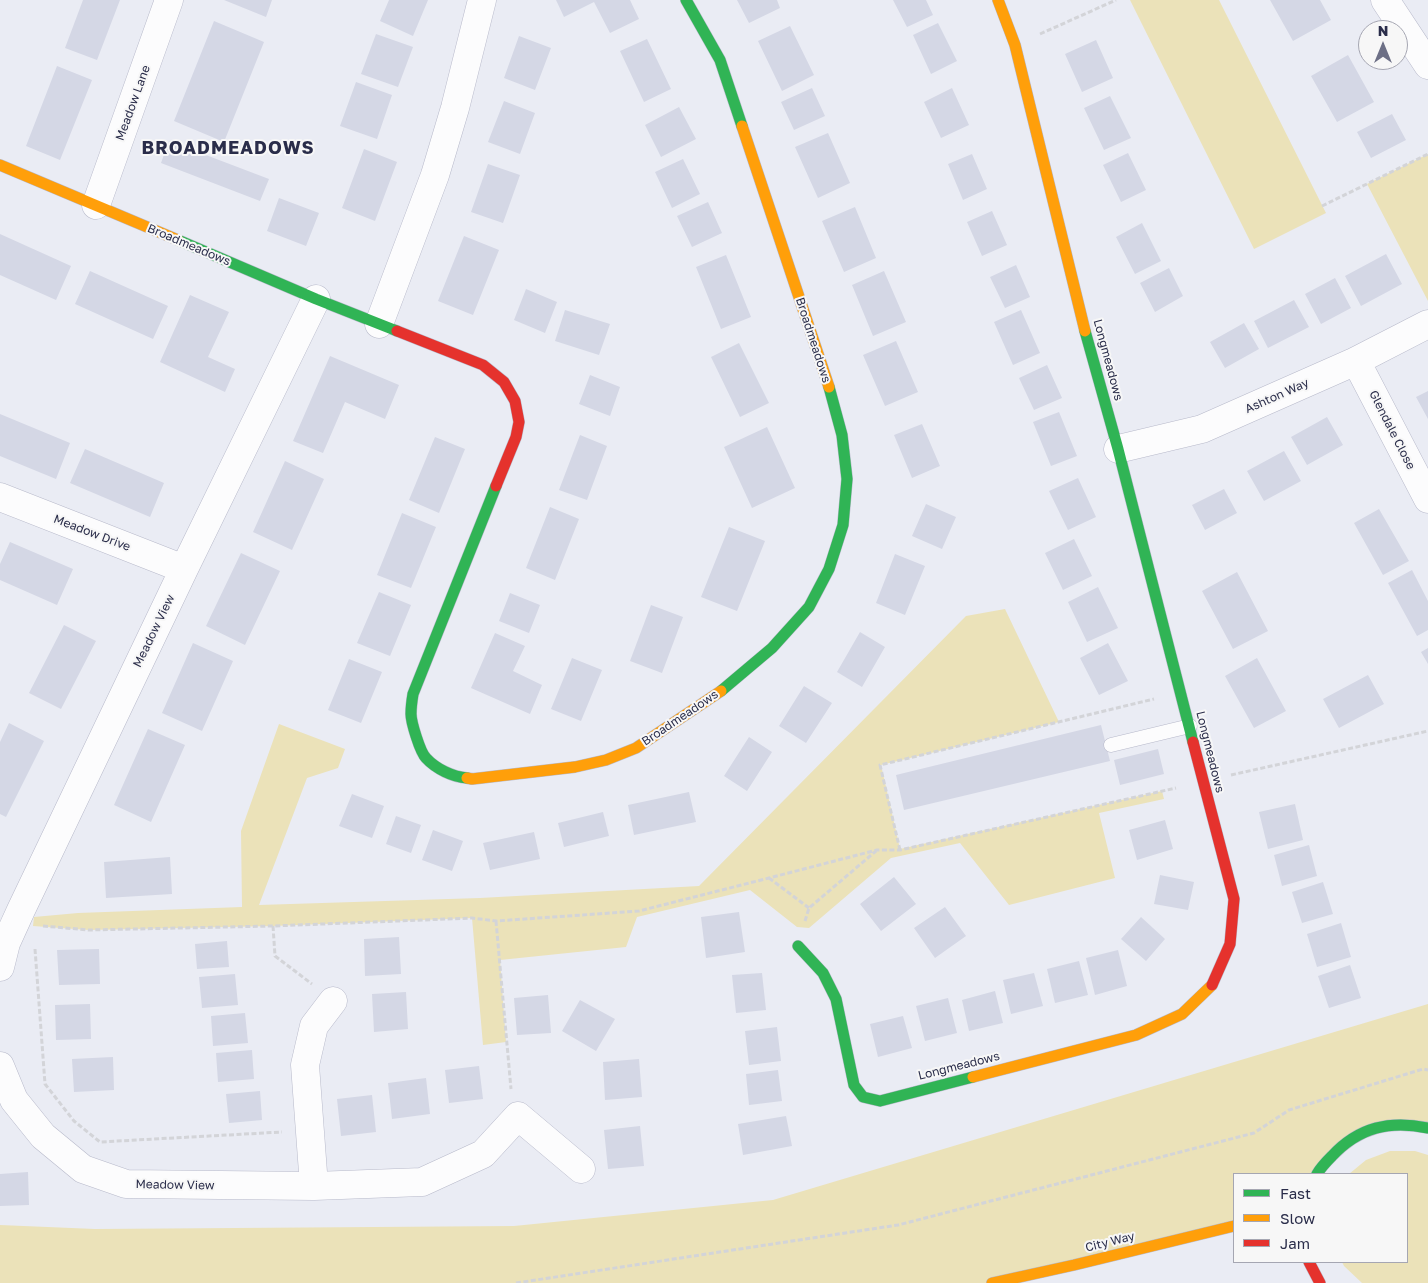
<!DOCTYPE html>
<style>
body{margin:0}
#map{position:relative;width:1428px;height:1283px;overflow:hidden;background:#eaecf4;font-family:"Golos Text",sans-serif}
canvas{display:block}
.legend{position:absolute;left:1233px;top:1173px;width:175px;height:90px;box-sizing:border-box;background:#f7f7f7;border:1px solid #a5a6b2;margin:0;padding:6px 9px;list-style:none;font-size:15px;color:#2a2d4a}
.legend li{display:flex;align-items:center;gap:10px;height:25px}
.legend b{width:25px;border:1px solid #a5a6b2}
.north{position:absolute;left:1358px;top:20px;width:50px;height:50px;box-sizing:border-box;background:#f7f7f7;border:1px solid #a5a6b2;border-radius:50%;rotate:0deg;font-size:14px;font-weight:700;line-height:20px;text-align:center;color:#2a2d4a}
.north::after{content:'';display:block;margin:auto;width:18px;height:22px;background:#6d7086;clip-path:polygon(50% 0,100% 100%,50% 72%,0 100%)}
</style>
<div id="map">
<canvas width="1428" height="1283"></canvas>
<ul class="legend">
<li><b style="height:6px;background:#30b455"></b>Fast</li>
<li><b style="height:6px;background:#ff9f0a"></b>Slow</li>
<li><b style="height:6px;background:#e5322d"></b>Jam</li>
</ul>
<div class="north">N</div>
</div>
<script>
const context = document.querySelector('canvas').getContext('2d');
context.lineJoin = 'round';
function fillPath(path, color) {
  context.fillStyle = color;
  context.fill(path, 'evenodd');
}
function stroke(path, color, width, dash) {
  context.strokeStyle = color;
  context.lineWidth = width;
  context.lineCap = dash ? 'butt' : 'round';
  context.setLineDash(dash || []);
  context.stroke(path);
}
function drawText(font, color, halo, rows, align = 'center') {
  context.font = font + ' "Golos Text",sans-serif';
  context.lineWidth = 4;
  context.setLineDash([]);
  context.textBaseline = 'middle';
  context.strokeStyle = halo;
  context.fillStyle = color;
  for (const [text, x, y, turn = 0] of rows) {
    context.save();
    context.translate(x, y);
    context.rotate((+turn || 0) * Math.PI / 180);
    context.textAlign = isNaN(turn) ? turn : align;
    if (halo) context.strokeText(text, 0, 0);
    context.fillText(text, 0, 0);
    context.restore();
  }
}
fillPath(new Path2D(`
 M1130,0H1219L1326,213L1254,249Z
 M1428,154V301L1367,184Z
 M1005,609L1059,722L881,765L900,849L1162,791L1164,799L1099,813L1115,878L1009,905L960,843L891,858L809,928L797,927L750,890L637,917L626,947L500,960L506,1042L483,1045L472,918L273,926L89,930L33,926L34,917L78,913L242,907L241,831L279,724L345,749L338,768L307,778L259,905L480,898L699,886L966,616Z
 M1428,1004V1128L1375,1127L1317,1174H1234V1226L992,1283H0V1225L95,1229L514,1226L773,1200Z
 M1390,1151H1415L1428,1155V1283H1362L1344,1266L1342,1262H1407V1174H1349L1366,1160Z`), '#ebe2b9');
fillPath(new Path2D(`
 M83,0H120L97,60L65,48Z
 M224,0H272L266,17Z
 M389,0H428L413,36L380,21Z
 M556,0H630L639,19L610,33L594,2L564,17Z
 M737,0H777L780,8L749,23Z
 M893,0H926L933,15L907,27Z
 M1270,0H1320L1331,20L1293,41Z
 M214,21L264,42L224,142L174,121Z
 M938,23L957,61L931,74L913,35Z
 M790,26L814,75L782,91L758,41Z
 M376,34L413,47L398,87L361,74Z
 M519,36L551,48L535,90L504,78Z
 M647,39L671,89L644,102L620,51Z
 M1096,40L1113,78L1082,92L1065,54Z
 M1348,55L1374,102L1337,122L1311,76Z
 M57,66L92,80L60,160L26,146Z
 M356,82L392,95L377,139L340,126Z
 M812,88L825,116L794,130L781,102Z
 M952,88L969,125L941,138L924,102Z
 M1110,96L1131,138L1104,150L1084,108Z
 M504,101L535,113L520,154L488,142Z
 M679,107L696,139L661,157L645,125Z
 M1392,114L1406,140L1371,158L1357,132Z
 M828,133L850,183L818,198L795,147Z
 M169,141L269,179L260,201L161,163Z
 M364,149L397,162L375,221L342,208Z
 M1128,153L1146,190L1121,202L1103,165Z
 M972,154L987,189L963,200L948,164Z
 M683,159L700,194L672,208L655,172Z
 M488,164L520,175L503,223L471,212Z
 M279,198L319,213L306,246L267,231Z
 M708,202L722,233L692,247L677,216Z
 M855,207L876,258L844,272L822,221Z
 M992,211L1007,245L982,256L967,222Z
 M1142,223L1161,261L1135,274L1116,237Z
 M0,234L71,266L56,300L0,275Z
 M464,236L499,250L473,315L438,301Z
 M1386,254L1402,284L1361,306L1345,276Z
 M726,255L751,317L721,329L696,267Z
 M1016,265L1030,297L1005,308L990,277Z
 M1169,268L1183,296L1155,312L1140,283Z
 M90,271L168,306L153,339L75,304Z
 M884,271L906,322L873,336L852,285Z
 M1335,278L1351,308L1321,324L1305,294Z
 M526,289L557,302L545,333L514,320Z
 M190,295L229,312L208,357L235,369L225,392L160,362Z
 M1294,300L1309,327L1268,348L1254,321Z
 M565,310L610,324L599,355L555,341Z
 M1021,310L1040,353L1013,365L994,322Z
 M1244,323L1259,349L1225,368L1210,342Z
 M896,341L918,392L885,406L863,355Z
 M739,343L769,403L740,417L711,357Z
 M330,356L399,385L385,419L345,402L323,453L293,441Z
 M1047,365L1062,398L1034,410L1019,378Z
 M590,375L620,387L610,416L579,404Z
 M1428,391V419L1416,397Z
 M1059,412L1077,456L1051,466L1033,422Z
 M0,414L70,443L56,479L0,456Z
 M1327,417L1343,445L1307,465L1291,437Z
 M922,424L940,466L912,478L894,435Z
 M767,427L795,488L752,508L724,447Z
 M580,435L607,446L587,500L559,490Z
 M435,437L465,449L439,513L409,500Z
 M85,449L164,483L150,517L70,483Z
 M1284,451L1301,481L1264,501L1247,471Z
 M285,461L324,479L292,550L253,532Z
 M1078,478L1096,517L1068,530L1049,491Z
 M1224,489L1237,513L1205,530L1192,505Z
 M926,504L956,517L942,549L912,536Z
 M550,507L579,519L555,580L526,568Z
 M1379,509L1409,561L1383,575L1354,523Z
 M402,513L436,527L411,588L377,575Z
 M729,527L765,541L737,611L701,597Z
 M1074,539L1092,576L1063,590L1045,553Z
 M10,542L73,569L57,605L0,580V564Z
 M241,553L280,571L245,645L206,626Z
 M895,554L925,566L905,615L876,603Z
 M1412,570L1428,601V630L1417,636L1388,583Z
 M1237,572L1268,631L1233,649L1202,591Z
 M1098,587L1118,628L1087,642L1068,602Z
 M379,592L411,605L390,656L357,643Z
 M510,593L540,605L529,633L499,621Z
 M651,605L683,617L662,673L630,661Z
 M64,625L96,641L61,709L29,693Z
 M860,632L885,647L862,687L837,672Z
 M495,633L525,646L513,671L542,685L530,714L471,688Z
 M193,643L233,661L202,731L162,713Z
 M1108,643L1128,681L1099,695L1080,658Z
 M1428,648V664L1421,652Z
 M572,658L602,670L581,721L551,709Z
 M1257,658L1286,711L1254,728L1225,676Z
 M349,659L382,672L361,723L328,710Z
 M1368,675L1384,704L1339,728L1323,699Z
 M804,686L832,703L806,743L779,726Z
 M9,723L44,741L6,817L0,814V742Z
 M1101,725L1110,761L904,810L896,775Z
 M148,729L185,745L151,822L114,805Z
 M749,737L772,752L747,791L724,776Z
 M1158,749L1164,774L1120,785L1114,760Z
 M689,792L696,822L634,835L628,805Z
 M352,794L384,806L372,838L339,826Z
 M1295,804L1303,840L1268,849L1259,812Z
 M603,812L609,836L564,847L558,823Z
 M396,816L421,825L411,853L386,844Z
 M1165,820L1173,849L1137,860L1129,830Z
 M433,830L463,841L452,871L422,860Z
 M534,832L540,859L490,870L483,843Z
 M1309,845L1317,876L1282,886L1274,855Z
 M170,857L172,894L106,898L104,862Z
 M1160,875L1194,882L1188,910L1154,904Z
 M894,877L916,904L881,931L860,904Z
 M1323,882L1333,914L1302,923L1292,892Z
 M945,907L966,936L935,958L914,928Z
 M739,912L745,952L706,958L701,917Z
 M1141,917L1165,939L1146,961L1121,939Z
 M1341,923L1351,957L1317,967L1307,934Z
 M399,937L401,974L365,976L364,939Z
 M227,941L229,967L197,969L195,944Z
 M99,949L100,984L59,985L57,950Z
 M1118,950L1127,986L1095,995L1086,958Z
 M1079,961L1088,995L1055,1003L1047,969Z
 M1350,965L1361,998L1329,1008L1318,976Z
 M762,973L766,1010L736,1013L732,975Z
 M1034,973L1043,1006L1011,1014L1003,980Z
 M235,974L238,1005L202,1008L199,977Z
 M995,991L1003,1023L969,1031L962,1000Z
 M406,992L408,1029L374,1032L372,994Z
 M548,995L551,1033L517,1035L514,998Z
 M948,998L957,1033L925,1041L916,1006Z
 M580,1000L615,1019L596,1051L562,1031Z
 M90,1004L91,1039L56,1040L55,1005Z
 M245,1013L248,1043L213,1046L211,1016Z
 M903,1016L912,1048L878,1057L870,1024Z
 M777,1027L781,1061L749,1065L745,1031Z
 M252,1050L254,1079L218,1082L216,1053Z
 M113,1057L114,1090L74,1092L72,1059Z
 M639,1059L642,1097L605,1100L603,1062Z
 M479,1066L483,1099L449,1103L445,1070Z
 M778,1070L782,1101L749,1105L746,1074Z
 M426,1078L430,1114L392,1119L388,1083Z
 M260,1091L262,1120L229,1123L226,1094Z
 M372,1095L376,1132L341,1136L337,1099Z
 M786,1116L792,1146L743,1155L738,1124Z
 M640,1126L644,1166L608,1169L604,1130Z
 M28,1172L29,1205L0,1206V1174Z`), '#d4d7e5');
const lane = new Path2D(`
 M1111,745L1190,726`);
const street = new Path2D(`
 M1385,0L1428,65
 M96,205L169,0
 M379,324L435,175L455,108L482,0
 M1356,361L1428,499
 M1118,449L1202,429L1356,361L1428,324
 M0,497L184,569
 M0,967L6,943L21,910L184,569L316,299
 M0,1066L14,1100L43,1136L83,1169L126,1184L314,1186L422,1182L483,1154L518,1116L581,1169
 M314,1186L305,1065L314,1026L333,1001`);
const fast = new Path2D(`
 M686,0L720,60L742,126
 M178,240L316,299L397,331
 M1085,331L1118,449L1193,742
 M721,691L772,648L809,607L829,569L843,525L847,479L842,435L829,387
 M467,778C453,777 436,769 426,758C420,752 411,722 411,714C411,707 412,700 413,694L496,486
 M798,946L823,973L836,999L854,1085L863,1097L880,1101L973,1077
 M1317,1174C1321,1167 1326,1162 1332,1156C1359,1127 1390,1120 1428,1128`);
const slow = new Path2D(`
 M998,0L1015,45L1085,331
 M742,126L829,387
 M0,165L178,240
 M467,778L472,779L575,767L606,760L636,748L721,691
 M973,1077L1136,1035L1182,1014L1212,985
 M992,1283L1074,1265L1234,1226`);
const jam = new Path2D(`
 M397,331L483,365L504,382L515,401L519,422L516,437L496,486
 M1193,742L1234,899L1230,944L1212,985
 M1309,1262L1320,1283`);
stroke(lane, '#b7b9ca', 15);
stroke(street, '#b7b9ca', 29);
stroke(fast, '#b7b9ca', 12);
stroke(slow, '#b7b9ca', 12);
stroke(jam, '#b7b9ca', 12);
stroke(new Path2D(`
 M1040,34L1116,0
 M1322,206L1428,154
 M1231,775L1428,731
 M900,850L880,765L1154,699
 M769,878L809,908
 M496,921L511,1089
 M805,921L809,908L876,851
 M43,926L89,930L273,926L472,918L496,921L639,911L769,878L877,850H900L1176,788
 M273,926L275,956L312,984
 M35,949L45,1084L74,1121L100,1142L282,1132
 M516,1283L898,1225L1254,1133L1289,1110L1423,1069L1428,1070`), '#d3d4d8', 3, [5, 2.5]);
stroke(lane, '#fcfcfd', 14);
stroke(street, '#fcfcfd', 28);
stroke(fast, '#30b455', 11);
stroke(slow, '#ff9f0a', 11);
stroke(jam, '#e5322d', 11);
drawText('12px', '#2a2d4a', '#f7f7f7', [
 ["Meadow Lane",133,103,-70],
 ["Broadmeadows",189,245,23],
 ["Broadmeadows",813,340,72],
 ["Longmeadows",1108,360,75],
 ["Ashton Way",1277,396,-24],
 ["Glendale Close",1392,430,63],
 ["Meadow Drive",92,533,21],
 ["Meadow View",154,631,-64],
 ["Broadmeadows",680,718,-34],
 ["Longmeadows",1210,752,76],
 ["Longmeadows",959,1066,-14],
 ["Meadow View",175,1185,1],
 ["City Way",1110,1242,-14]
]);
context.letterSpacing = '1px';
drawText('bold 18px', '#2a2d4a', '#f7f7f7', [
 ["BROADMEADOWS",228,148]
]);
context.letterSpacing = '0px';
</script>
